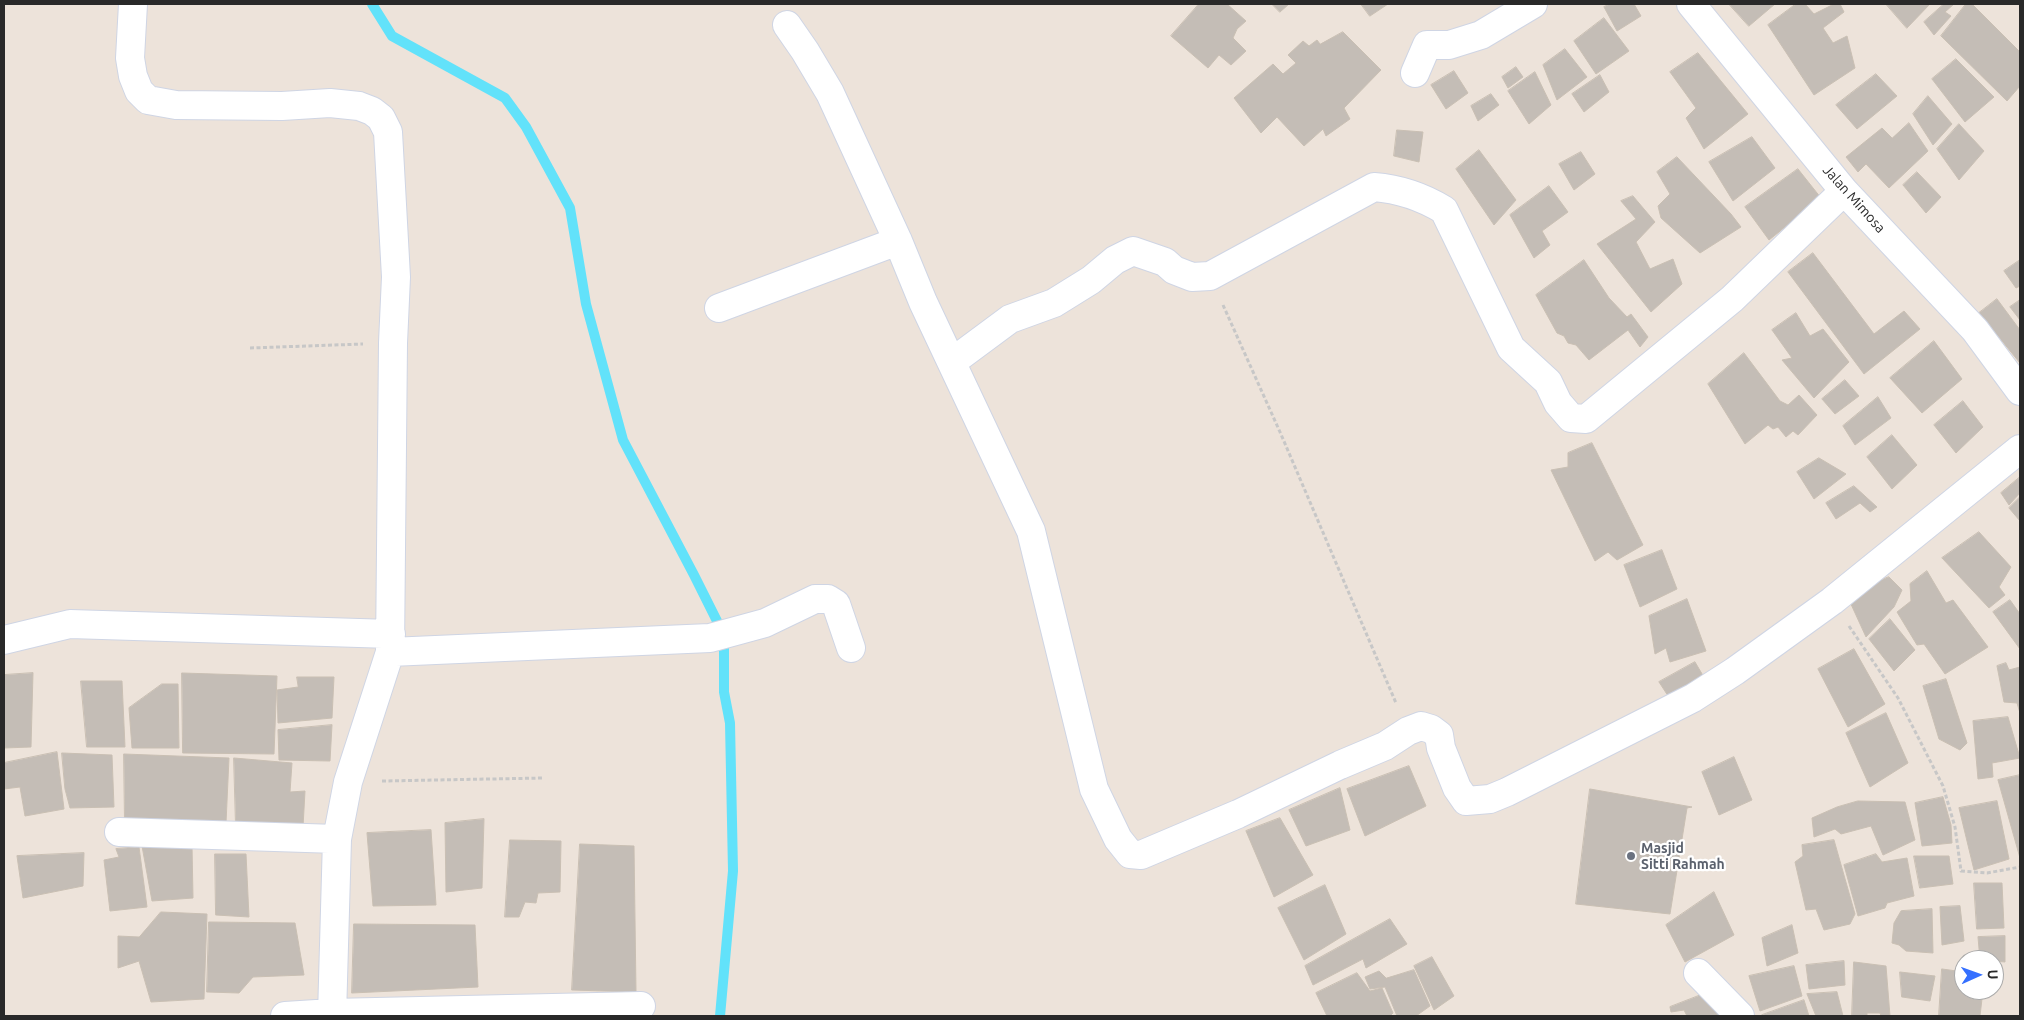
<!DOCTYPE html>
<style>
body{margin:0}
#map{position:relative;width:2024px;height:1020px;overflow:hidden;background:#ede3da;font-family:Ubuntu,sans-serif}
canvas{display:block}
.frame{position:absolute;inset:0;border:5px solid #292929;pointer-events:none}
.north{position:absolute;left:1954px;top:950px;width:50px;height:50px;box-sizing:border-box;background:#fff;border:1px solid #a9a9a9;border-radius:50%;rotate:88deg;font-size:14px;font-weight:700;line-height:20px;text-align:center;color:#292929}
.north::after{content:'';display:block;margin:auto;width:18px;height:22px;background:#3570ff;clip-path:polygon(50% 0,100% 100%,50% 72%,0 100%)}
</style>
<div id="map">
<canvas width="2024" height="1020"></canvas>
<div class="frame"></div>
<div class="north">U</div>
</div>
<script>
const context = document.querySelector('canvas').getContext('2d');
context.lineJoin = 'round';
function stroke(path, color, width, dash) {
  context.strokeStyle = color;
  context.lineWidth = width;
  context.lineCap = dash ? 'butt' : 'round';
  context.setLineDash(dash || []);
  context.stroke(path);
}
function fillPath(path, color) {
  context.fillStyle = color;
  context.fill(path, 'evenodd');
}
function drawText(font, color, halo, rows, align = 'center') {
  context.font = font + ' Ubuntu,sans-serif';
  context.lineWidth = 4.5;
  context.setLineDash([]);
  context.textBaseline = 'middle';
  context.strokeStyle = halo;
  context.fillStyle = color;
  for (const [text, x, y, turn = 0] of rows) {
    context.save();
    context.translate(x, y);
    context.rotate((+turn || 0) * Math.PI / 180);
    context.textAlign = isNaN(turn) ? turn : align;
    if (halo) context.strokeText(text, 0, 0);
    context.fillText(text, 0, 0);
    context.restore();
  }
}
stroke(new Path2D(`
 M372,4L392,36L505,98L526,127L570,208L586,304L623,440L694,575L724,635V692L730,723L733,871L720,1016`), '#62e2fa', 10);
const building = new Path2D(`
 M1199,4H1227L1246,21L1237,29L1233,38L1246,51L1231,65L1219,55L1208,68L1171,36Z
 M1272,4H1289L1280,12Z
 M1361,4H1388L1370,16Z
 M1610,4H1634L1641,16L1617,31L1604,7Z
 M1729,4H1775L1749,26Z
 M1796,4H1805L1814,14L1834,4H1840L1844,12L1823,28L1833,43L1847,36L1855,68L1814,95L1768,25Z
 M1886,4H1930L1907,28Z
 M1944,4H1954L1945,12L1951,16L1934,35L1924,22Z
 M1966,4H1972L2020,52V86L2007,101L1941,36Z
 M1604,18L1629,51L1596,74L1574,41Z
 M1343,32L1381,70L1344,108L1350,119L1326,136L1323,129L1304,146L1277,117L1261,133L1234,98L1273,64L1283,74L1296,63L1288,55L1303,41L1309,46L1317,40L1320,44Z
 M1565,49L1587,77L1557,100L1543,65Z
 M1698,53L1748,114L1704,149L1686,118L1696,108L1670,72Z
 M1956,59L1994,97L1965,122L1932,79Z
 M1516,67L1523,77L1508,88L1502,77Z
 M1454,71L1468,93L1446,109L1431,85Z
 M1535,72L1551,105L1529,124L1508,91Z
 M1876,74L1897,96L1857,129L1836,105Z
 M1600,75L1609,92L1584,112L1572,94Z
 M1491,94L1499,105L1478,121L1471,106Z
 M1928,96L1952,124L1933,145L1913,114Z
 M1909,123L1928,151L1889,188L1866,164L1858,172L1846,157L1882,128L1892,138Z
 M1959,124L1984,151L1959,180L1937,149Z
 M1397,130L1423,132L1419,162L1394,156Z
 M1752,137L1775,168L1733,201L1709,162Z
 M1479,150L1516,200L1494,225L1456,169Z
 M1581,152L1595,174L1574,190L1559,164Z
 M1677,157L1731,214L1741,227L1700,253L1661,218L1658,206L1670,194L1657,172Z
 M1798,169L1821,198L1769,240L1745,207Z
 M1917,172L1941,197L1926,213L1903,185Z
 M1549,186L1568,212L1542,231L1550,245L1534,258L1510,215Z
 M1633,196L1655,222L1636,242L1650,269L1673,259L1682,284L1651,312L1597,244L1636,219L1621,201Z
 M1813,253L1874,334L1904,311L1920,329L1864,374L1788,272Z
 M1584,260L1609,298L1627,317L1631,314L1648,337L1640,347L1628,330L1589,360L1576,345L1568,343L1564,336L1557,333L1536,295Z
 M2020,260V286L2016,288L2004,271Z
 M1997,299L2020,330V363L1979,313Z
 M2020,300V320L2010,307Z
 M1796,313L1810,336L1823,329L1849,362L1814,398L1782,360L1792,358L1772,330Z
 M1934,341L1962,379L1922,413L1890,378Z
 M1744,353L1780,401L1788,405L1799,395L1817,415L1798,435L1793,431L1786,437L1778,427L1773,429L1768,425L1745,444L1708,384Z
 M1845,380L1859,396L1835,414L1822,399Z
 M1878,397L1891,418L1855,445L1843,426Z
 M1963,401L1983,427L1956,453L1934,425Z
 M1892,435L1917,465L1892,489L1867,457Z
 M1592,443L1643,545L1617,560L1608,552L1595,561L1551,470L1568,467V453Z
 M1819,458L1846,474L1814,499L1797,472Z
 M2020,477V493L2009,505L2001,493Z
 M1854,486L1877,507L1870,512L1860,503L1836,519L1826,503Z
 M2020,497V521L2009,508Z
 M1979,532L2011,567L1999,587L2005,595L1989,608L1942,558Z
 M1662,550L1677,589L1640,607L1624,565Z
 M1927,571L1946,603L1953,600L1988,647L1945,674L1924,644L1917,645L1897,612L1911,601L1910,584Z
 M1889,577L1902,590L1894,607L1866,637L1850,602L1873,583Z
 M1687,599L1706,651L1670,662L1666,648L1655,654L1649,616Z
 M2010,600L2020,614V649L1993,612Z
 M1890,619L1915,650L1894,671L1869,639Z
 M1854,649L1885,704L1848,727L1818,669Z
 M1695,662L1705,679L1672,702L1659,682Z
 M2006,663L2009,670L2020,667V713L2017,703L2004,702L1997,666Z
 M33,673L31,747L4,748V675Z
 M182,673L277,676L274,754L183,753Z
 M297,677H334L332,718L278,723L277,690L298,687Z
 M1946,679L1967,743L1960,750L1939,739L1923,686Z
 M81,681H122L125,747H87Z
 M162,684H178L179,748H132L129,708Z
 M1886,713L1908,763L1870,787L1846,733Z
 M2008,717L2020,758L1992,763L1993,777L1978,779L1973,721Z
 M332,725L330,761L279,760L278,730Z
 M57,752L64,809L25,816L20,787L4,789V763Z
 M62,753L112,755L114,807L70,808L65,789Z
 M124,754L229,758L226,823L125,827Z
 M1734,757L1752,800L1719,815L1702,772Z
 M234,758L292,763L290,792L305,791L303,827H236Z
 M1409,766L1426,806L1365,836L1347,789Z
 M2020,775V858L1998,780Z
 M1340,788L1350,830L1306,846L1289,810Z
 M1590,789L1692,807L1687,808L1670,914L1576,904Z
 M1943,797L1951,825L1952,843L1922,846L1915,803Z
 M1858,801L1905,802L1915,840L1883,855L1871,826L1841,834L1835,829L1814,837L1812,818L1837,807Z
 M1997,801L2009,859L1974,870L1959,808Z
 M1280,818L1313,875L1274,897L1246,831Z
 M484,819L482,888L446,892L445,823Z
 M431,830L436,905L373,906L367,833Z
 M510,840L561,841L560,892L538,893L536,903L525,902L519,917H505Z
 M1834,840L1855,914L1850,924L1824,930L1816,909L1806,910L1795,862L1803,856L1802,845Z
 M580,844L634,846L636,992L572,990Z
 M192,845L193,898L152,901L142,846Z
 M139,847L147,907L110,911L104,860L119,857L116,849Z
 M84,853L83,886L23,898L17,856Z
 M215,854H246L249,917L216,915Z
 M1876,854L1882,862L1907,858L1914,896L1887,903L1885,908L1858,916L1844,865Z
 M1914,856H1949L1953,884L1920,888Z
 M1974,883H2002L2004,928L1977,929Z
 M1325,885L1346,934L1304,960L1278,908Z
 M1714,892L1734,935L1685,962L1666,925Z
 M1960,906L1964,941L1942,945L1940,907Z
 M1932,909L1933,953L1906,951L1899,945L1892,943L1894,923L1901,911Z
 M161,912L207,914L204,999L151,1002L139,961L118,968V936L139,937Z
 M1390,919L1407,944L1366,968L1363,959L1313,985L1305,966Z
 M209,922L295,923L304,975L253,977L239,993L207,992Z
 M354,924L475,925L478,987L352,993Z
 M1792,925L1798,953L1767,966L1762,938Z
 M2005,936V962L1980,960L1978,937Z
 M1432,957L1454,996L1434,1010L1414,966Z
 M1844,961L1845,985L1809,989L1806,965Z
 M1854,962L1886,966L1890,1016H1881L1880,1013H1867V1016H1852Z
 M1794,966L1802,996L1760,1011L1749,976Z
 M1942,969L1964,972V990H1983L1980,1016H1939Z
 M1414,970L1430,1006L1416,1016H1397L1385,987L1370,989L1365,977L1379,971L1386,978Z
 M1900,972L1935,976L1930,1001L1902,997Z
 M1357,973L1370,991L1382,988L1393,1013L1390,1016H1327L1316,993Z
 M1837,992L1843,1016H1816L1807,994Z
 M1701,995L1720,1016H1685H1687L1684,1010L1671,1012L1670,1007Z
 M1804,1000L1809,1016H1763L1762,1015Z`);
fillPath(building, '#c4bdb6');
stroke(building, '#c9bfb3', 1);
const minor = new Path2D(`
 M133,4L130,58L133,76L139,91L148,100L176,105L282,106L330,103L359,106L372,111L381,118L388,132L396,277L393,343L390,652L348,782L337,839L332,1016
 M1691,4L1844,191L1975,330L2020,391
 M787,25L805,51L830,93L898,241L923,302L1031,531L1094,789L1118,839L1130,854L1141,855L1238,814L1340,765L1385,746L1408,731L1421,726L1431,729L1439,735L1441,748L1457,788L1466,801L1490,799L1507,792L1693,698L1735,671L1832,601L2020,449
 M1415,73L1427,45H1449L1481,35L1533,4
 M719,308L898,241
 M952,362L1010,319L1054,303L1091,280L1115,260L1133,251L1165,262L1174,270L1192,277L1210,276L1374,187C1400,189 1421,196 1444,210L1511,348L1548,382L1558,403L1571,418L1586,419L1732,299L1844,191
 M4,640L70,624L391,634
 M390,652L710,638L765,623L815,599H828L836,604L851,648
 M119,832L337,839
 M1698,973L1740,1016
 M285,1016L332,1013L641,1006`);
stroke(minor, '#cfd5e4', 30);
stroke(new Path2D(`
 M1223,305L1280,432L1396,703
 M250,348L363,344
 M1849,626L1898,698L1943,786L1955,827L1961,871L1987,873L2020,867
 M382,781L544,778`), '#c7c7c7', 3, [4, 2.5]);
stroke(minor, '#fff', 28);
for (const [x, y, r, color] of [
 [1631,856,5,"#6b7280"]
]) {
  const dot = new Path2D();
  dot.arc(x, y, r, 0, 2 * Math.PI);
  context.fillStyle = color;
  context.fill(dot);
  stroke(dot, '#fff', 2);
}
drawText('14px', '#292929', '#fff', [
 ["Jalan Mimosa",1854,199,48]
]);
drawText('bold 14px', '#5b616d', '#fff', [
 ["Masjid",1641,848],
 ["Sitti Rahmah",1641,864]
], 'left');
</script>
